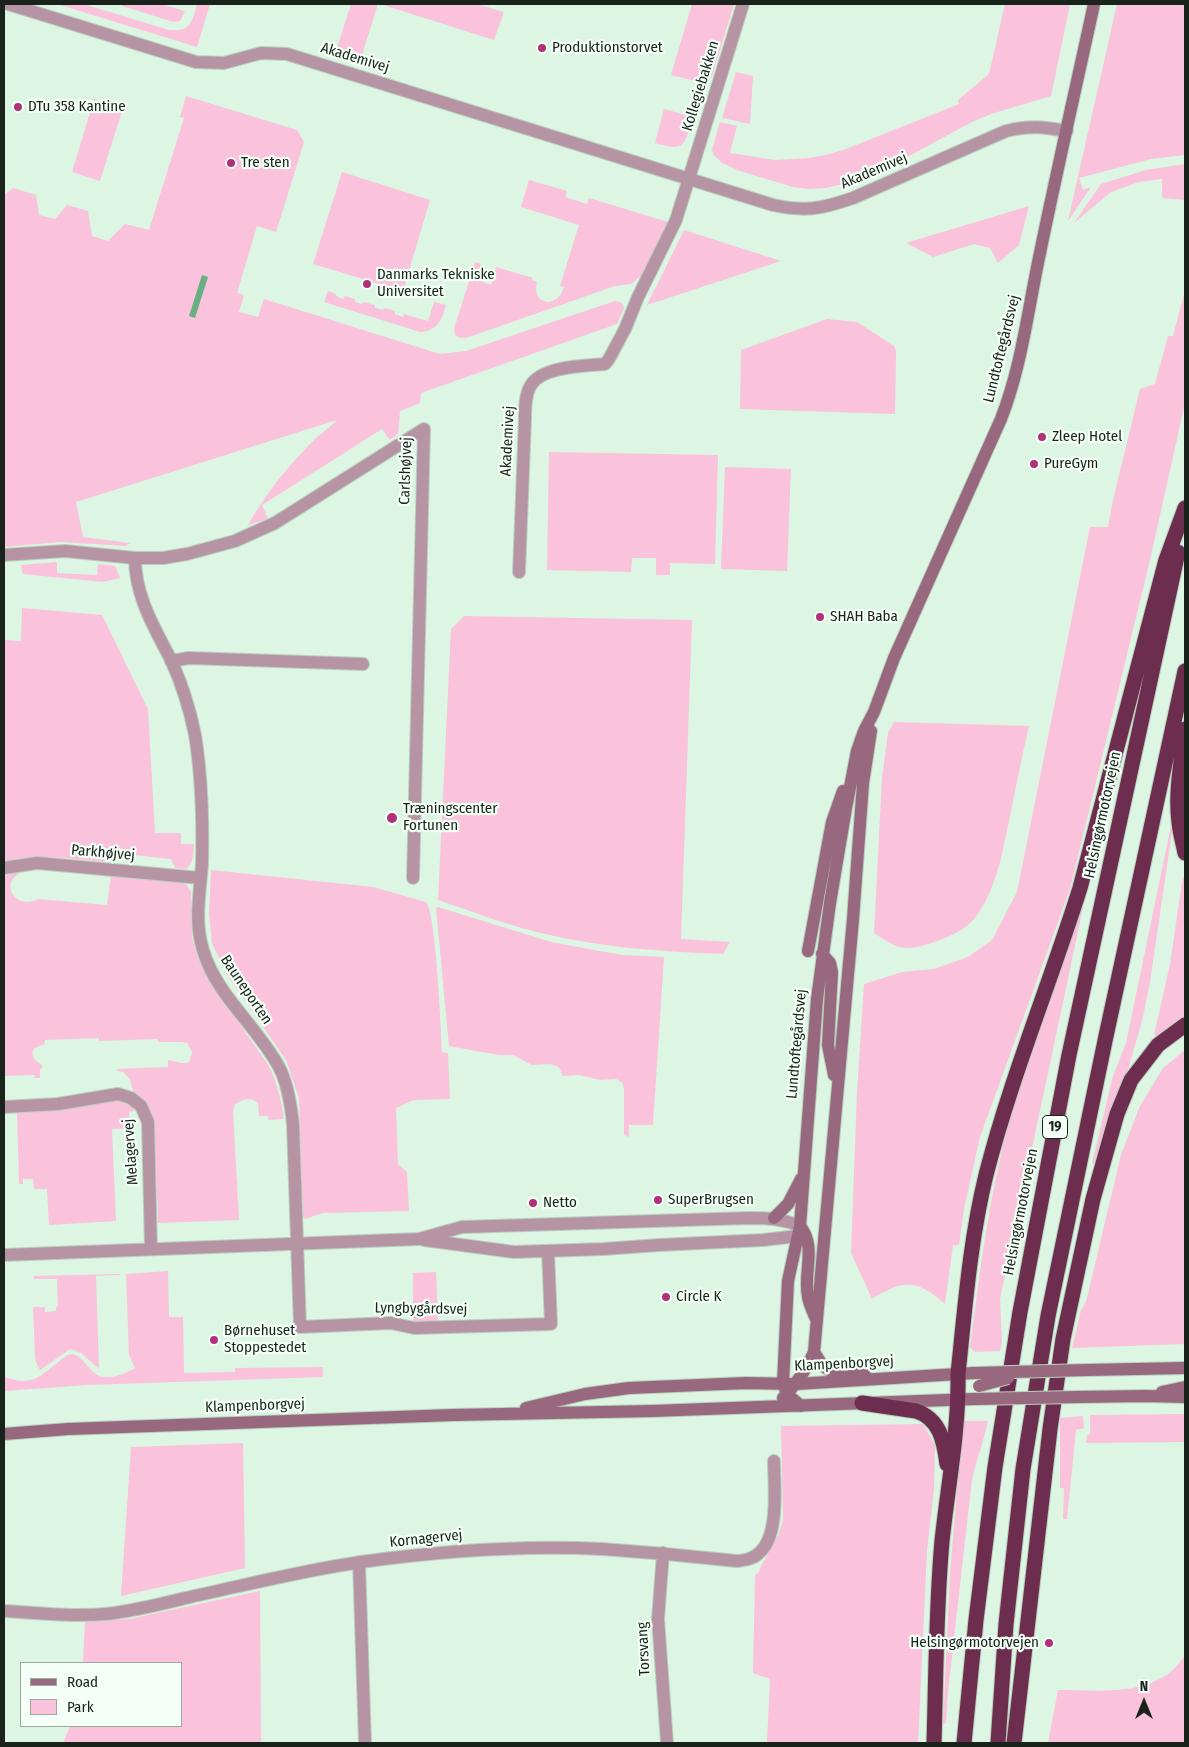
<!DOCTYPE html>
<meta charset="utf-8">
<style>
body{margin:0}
#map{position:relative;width:1189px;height:1747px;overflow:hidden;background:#dcf6e3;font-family:"Fira Sans Condensed",sans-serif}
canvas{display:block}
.frame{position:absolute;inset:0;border:5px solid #19231c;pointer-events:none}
.legend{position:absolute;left:20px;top:1662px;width:162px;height:65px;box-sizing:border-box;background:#f4fff7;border:1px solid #9ca79f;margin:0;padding:6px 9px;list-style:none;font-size:15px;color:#19231c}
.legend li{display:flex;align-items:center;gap:10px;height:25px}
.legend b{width:25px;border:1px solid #9ca79f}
.north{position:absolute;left:1119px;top:1677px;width:50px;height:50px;-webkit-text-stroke:4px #f4fff7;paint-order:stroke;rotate:0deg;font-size:14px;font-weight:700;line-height:20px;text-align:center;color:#19231c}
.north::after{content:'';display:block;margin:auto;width:18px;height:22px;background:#19231c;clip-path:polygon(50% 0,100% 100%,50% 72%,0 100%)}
</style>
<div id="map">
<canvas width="1189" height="1747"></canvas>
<div class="frame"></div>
<ul class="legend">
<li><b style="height:6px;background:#98687e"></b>Road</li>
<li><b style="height:14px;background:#fac2db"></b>Park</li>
</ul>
<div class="north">N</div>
</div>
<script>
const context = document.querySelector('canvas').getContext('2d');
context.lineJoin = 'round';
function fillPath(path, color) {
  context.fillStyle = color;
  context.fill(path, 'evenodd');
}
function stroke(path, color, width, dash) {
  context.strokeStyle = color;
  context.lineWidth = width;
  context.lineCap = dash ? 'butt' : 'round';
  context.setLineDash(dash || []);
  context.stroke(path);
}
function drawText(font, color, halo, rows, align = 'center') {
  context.font = font + ' "Fira Sans Condensed",sans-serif';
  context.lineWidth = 4.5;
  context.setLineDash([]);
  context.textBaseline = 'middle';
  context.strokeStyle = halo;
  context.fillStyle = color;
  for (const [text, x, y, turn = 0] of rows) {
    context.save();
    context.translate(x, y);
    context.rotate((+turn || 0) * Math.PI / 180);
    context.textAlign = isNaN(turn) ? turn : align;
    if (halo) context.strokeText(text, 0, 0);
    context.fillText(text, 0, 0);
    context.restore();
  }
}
fillPath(new Path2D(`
 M57,4H83L169,30C191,32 192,22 197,4H210L197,47Z
 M123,4H162L185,11L180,21L174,22L122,6Z
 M351,4H378L362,55L337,48Z
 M380,4H477L504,12L494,40Z
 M692,4H734L712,76L707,82L704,83L671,75Z
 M1005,4H1070L1051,96L991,114L970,123L911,155L843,184L826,188L808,189L793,187L740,171L722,163L714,155L712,150L720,122L737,126L730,153L775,160L809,158L826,155L846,149L959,104L958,100L989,74Z
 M1117,4H1185V155L1151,159L1079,178L1083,190L1091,187L1068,221Z
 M736,72L753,76L750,124L722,118Z
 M186,96L297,130L304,142L276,232L257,226L237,293L244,295L239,312L258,317L264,299L440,354L466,351L615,301L622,303L624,308L617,324L421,393L420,403L400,411L398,434L390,440L382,429L262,505L268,519L248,525C266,493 288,466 314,440C321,433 331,427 337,420L76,502L83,537L130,543L126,546L60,542L4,547V195L13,188L36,195L39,215L55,219L67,205L88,211L92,236L108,241L125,224L149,230L184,118L180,117Z
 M94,99L123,108L100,181L72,172Z
 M664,109L689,116L693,120C683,148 684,151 655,143Z
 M1185,164V200L1162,198V179L1139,182L1111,192L1074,223L1101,184L1146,170Z
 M342,172L430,200L403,291L313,264Z
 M529,180L567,191L565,197L587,204L589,198L668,222L641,276L631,284L615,286L466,338H460L455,335L454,329L475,262L481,264L476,279L491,285L496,267L533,278L532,280L537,282C531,306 558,309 564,287L560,286L579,225L521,207Z
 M1029,206L1019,245L998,263L990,248L974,244L933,257L906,243Z
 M684,230L781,261L647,305Z
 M1185,281V403L1150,560L1070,889L980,1137L964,1209L959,1245H953L945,1304C916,1279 904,1279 872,1299L851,1253L857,1093L864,984L902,972L934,969L968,957L992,940L1017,892L1090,527H1108L1113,500L1140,389L1155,384L1168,336H1173L1184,294Z
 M328,291L336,294V296L343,299L345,296L355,299V302L362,304L363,302L375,305V308L383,310L384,308L395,311V314L403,317L404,314L428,321L434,302L446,305C442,320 437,331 420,332L324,302Z
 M827,319L857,322L894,346L896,351L895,414L740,409L741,350Z
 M549,452L718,455L715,564L670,563V575H656V558H632L631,572L547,570Z
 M725,467L791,469L787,571L721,569Z
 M57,562V573L97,575L98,564L115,566L120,578L102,582L23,574L21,565Z
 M22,608L102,615L148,709L155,833H181V844H194C193,854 194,862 186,869L175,868L171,859L106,852L105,862C69,859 38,853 4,861V640L21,641Z
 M464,616L692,620L681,939L730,942L723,954C661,952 597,947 537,932C504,924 471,911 438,900L451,629Z
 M894,722L1029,726C1022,756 1016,786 1010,816C1003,849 998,884 978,914C969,928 950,937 934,942C905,952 899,950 874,933L882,777L888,733Z
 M1172,821L1173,825L1150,982L1143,1017L1125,1081L1096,1164L1092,1163L1113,1076L1126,1043Z
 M211,870L373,887L426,902C436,914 441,1029 442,1052L448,1053L450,1099L414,1100L396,1108L398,1164L407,1172L409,1211L323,1213L305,1219L303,1217L299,1098L286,1060L228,976L212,944L209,913Z
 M19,872V874C0,883 15,911 38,899L107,905L111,876L178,882L187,885L191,892L192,937L197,956L207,977L269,1066C277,1083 281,1099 284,1119L268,1120V1116H259L258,1103C249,1097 245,1099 235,1104L233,1111L239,1220L158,1223L155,1134L152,1113L149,1107L133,1091L130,1079L123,1072L117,1071V1069L168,1067V1060C176,1061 181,1065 189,1062L192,1052L187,1043L182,1042H158V1039L99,1041V1038L45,1040L44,1045C28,1047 30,1058 42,1065V1069H40V1078H35L34,1075L4,1076V876Z
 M1183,876L1185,882V1017L1178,1021L1157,1036L1154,1035L1170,964Z
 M438,907L551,942L622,955L664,957L653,1125H629V1137L624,1135V1089L623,1084L617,1079L600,1080L579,1075L563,1076L559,1067L550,1064L532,1065L513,1055H499L449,1046L436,908Z
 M1080,907L1083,908L1000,1299L1002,1341L1000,1351L975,1352L970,1347C980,1271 989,1194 1010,1119C1029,1047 1056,977 1080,907Z
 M1185,1050V1344L1072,1348L1081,1310L1086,1302L1121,1155L1140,1106L1163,1068Z
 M116,1100L133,1107L134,1111L129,1112L130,1122L135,1123V1128L112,1129L116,1221L49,1225L47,1189H34L33,1179H23V1184H19L17,1112L60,1110Z
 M168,1271L169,1317H183L184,1373L235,1372V1368L323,1367V1377L87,1385L4,1391V1377C35,1387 38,1377 62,1359C65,1357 68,1354 72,1354C81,1355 86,1365 92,1371C104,1383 123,1375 135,1368L129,1355L126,1274Z
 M436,1272L438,1321L413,1322V1273Z
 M120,1274V1275L96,1276L99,1369L81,1353L70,1349L40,1370L36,1362L35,1356L33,1307H45V1312L56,1311V1307L58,1306L57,1279H34L33,1276Z
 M1185,1414V1442L1086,1443L1087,1435L1090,1434V1415Z
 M1083,1416L1084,1428L1076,1430L1067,1519H1063L1064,1488H1060V1418Z
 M963,1421H988C984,1441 976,1460 972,1480L948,1691L946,1723L943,1724L950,1573Z
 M923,1424L935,1445L934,1489L927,1551L918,1743H767L770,1679L753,1673L755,1575L759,1572L761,1566L778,1536L783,1520L781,1426Z
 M243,1443L245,1568L121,1596L131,1447Z
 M260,1591L261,1743H63L70,1726H181V1663H83L85,1622L129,1619Z
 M1185,1656V1743H1048L1058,1690C1094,1690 1138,1696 1169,1673C1175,1669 1180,1662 1185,1656Z`), '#fac2db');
fillPath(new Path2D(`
 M202,275L208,277L195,318L189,316Z`), '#67b081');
const street = new Path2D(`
 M8,4L196,62L224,63L261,53L287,54L773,205C806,212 821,209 853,198L1006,131C1030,125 1043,127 1067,131
 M4,555L65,551L135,558H163L187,554L235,541L275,523L424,429L413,878
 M135,558C135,596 154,627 171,660C182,684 190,710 195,735C202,778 203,821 202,864C200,892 194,922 203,950C216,995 257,1026 279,1067C288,1084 291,1105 293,1125L300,1327L391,1323L414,1328L551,1324L548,1251
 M519,572L525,419C525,408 525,394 531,385C543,366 585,366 605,364L609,359L625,329L638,297L676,220L743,4
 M171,661L189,658L363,664
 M4,868L37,863L200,878
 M4,1107L58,1104L118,1094L131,1098L141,1106L148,1122L151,1249
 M424,1240L514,1252L604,1249L659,1245L763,1240L798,1236
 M4,1255L419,1239L462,1227L749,1218C768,1218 783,1219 800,1226
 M663,1553L658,1619L667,1743
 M359,1562L365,1743
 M4,1611C38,1613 72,1617 106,1614C136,1611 165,1603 194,1596C250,1584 305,1570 361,1562C441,1551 521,1545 602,1549C647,1552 692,1556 737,1561C746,1560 753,1559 759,1553C780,1535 774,1486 774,1461`);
const secondary = new Path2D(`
 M808,951L832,822L843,791
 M822,954L830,963L832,972L828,1045L834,1075
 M774,1218L788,1204L801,1179
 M800,1226C817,1247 803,1272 808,1297C809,1304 813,1312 816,1319
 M814,1352L822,1365L829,1370L865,1375
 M1087,1370L1185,1368
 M1162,1392L1185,1387
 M1077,1397L1145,1396L1185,1397
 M783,1398C796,1384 807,1370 814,1352L853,919L863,783L871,731
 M801,1406L787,1394L783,1383L788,1281L800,1226L817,999L830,903L846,808L857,751L864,731L874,712L894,658L1001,419C1022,365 1028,309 1040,253C1057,170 1076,87 1094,4
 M526,1408L585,1394L629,1388L746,1383L796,1384L974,1373
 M4,1434L68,1429L453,1415L652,1411L974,1399`);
const highway = new Path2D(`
 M1185,729C1182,759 1175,792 1179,822C1180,833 1183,843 1185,853
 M862,1403L916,1411C940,1419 944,1441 947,1464
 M934,1743C936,1676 936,1608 942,1541C948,1485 959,1430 958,1374C965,1308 970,1240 986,1175C1011,1077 1050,984 1080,888L1166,560L1185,508
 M964,1743L976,1620L995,1467L1020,1312L1069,1055L1178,552
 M998,1743L1006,1624L1023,1469L1048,1316L1106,1036L1185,671
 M1014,1743L1050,1429L1063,1339L1093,1199L1117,1114L1131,1080L1158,1045L1185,1025`);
stroke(street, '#b9d0bf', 14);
stroke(secondary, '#b9d0bf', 14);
stroke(highway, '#b9d0bf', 17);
stroke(street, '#b694a3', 12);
stroke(secondary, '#98687e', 12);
stroke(highway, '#6d2d4f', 15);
const secondaryBridge = new Path2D(`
 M974,1373L1087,1370
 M979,1386L1008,1378
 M974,1399L1077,1397`);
stroke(secondaryBridge, '#b9d0bf', 14, []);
stroke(secondaryBridge, '#98687e', 12);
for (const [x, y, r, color] of [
 [542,48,5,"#b2307a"],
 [18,107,5,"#b2307a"],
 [231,163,5,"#b2307a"],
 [367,284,5,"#b2307a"],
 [1042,437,5,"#b2307a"],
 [1034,464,5,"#b2307a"],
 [820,617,5,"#b2307a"],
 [392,818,6,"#b2307a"],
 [658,1200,5,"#b2307a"],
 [533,1203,5,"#b2307a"],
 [666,1297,5,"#b2307a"],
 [214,1340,5,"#b2307a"],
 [1049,1643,5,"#b2307a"]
]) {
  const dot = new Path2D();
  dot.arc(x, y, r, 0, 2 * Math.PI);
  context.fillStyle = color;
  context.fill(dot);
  stroke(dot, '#f4fff7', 2);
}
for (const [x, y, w] of [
 [1055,1127,25]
]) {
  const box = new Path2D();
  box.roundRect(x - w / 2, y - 11.5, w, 23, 4);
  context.fillStyle = '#f4fff7';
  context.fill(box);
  stroke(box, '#19231c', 1);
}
drawText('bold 14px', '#19231c', null, [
 ["19",1055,1127]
]);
drawText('15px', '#19231c', '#f4fff7', [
 ["Produktionstorvet",552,48],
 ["DTu 358 Kantine",28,107],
 ["Tre sten",241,163],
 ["Danmarks Tekniske",377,275],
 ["Universitet",377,292],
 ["Zleep Hotel",1052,437],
 ["PureGym",1044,464],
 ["SHAH Baba",830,617],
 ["Træningscenter",403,809],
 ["Fortunen",403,826],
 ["SuperBrugsen",668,1200],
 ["Netto",543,1203],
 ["Circle K",676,1297],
 ["Børnehuset",224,1331],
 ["Stoppestedet",224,1348],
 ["Helsingørmotorvejen",1039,1643,"right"]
], 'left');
drawText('15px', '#19231c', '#f4fff7', [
 ["Akademivej",355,58,17],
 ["Kollegiebakken",701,86,-73],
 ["Akademivej",874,171,-23],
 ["Lundtoftegårdsvej",1002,349,-76],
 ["Akademivej",508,441,-87],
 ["Carlshøjvej",406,471,-88],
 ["Helsingørmotorvejen",1103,815,-78],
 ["Parkhøjvej",103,853,5],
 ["Bauneporten",246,990,56],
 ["Lundtoftegårdsvej",797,1044,-85],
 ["Melagervej",131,1152,-94],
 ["Helsingørmotorvejen",1021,1212,-79],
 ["Lyngbygårdsvej",421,1309,1],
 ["Klampenborgvej",844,1364,-3],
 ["Klampenborgvej",255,1406,-2],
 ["Kornagervej",426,1539,-6],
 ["Torsvang",644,1649,-93]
]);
</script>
